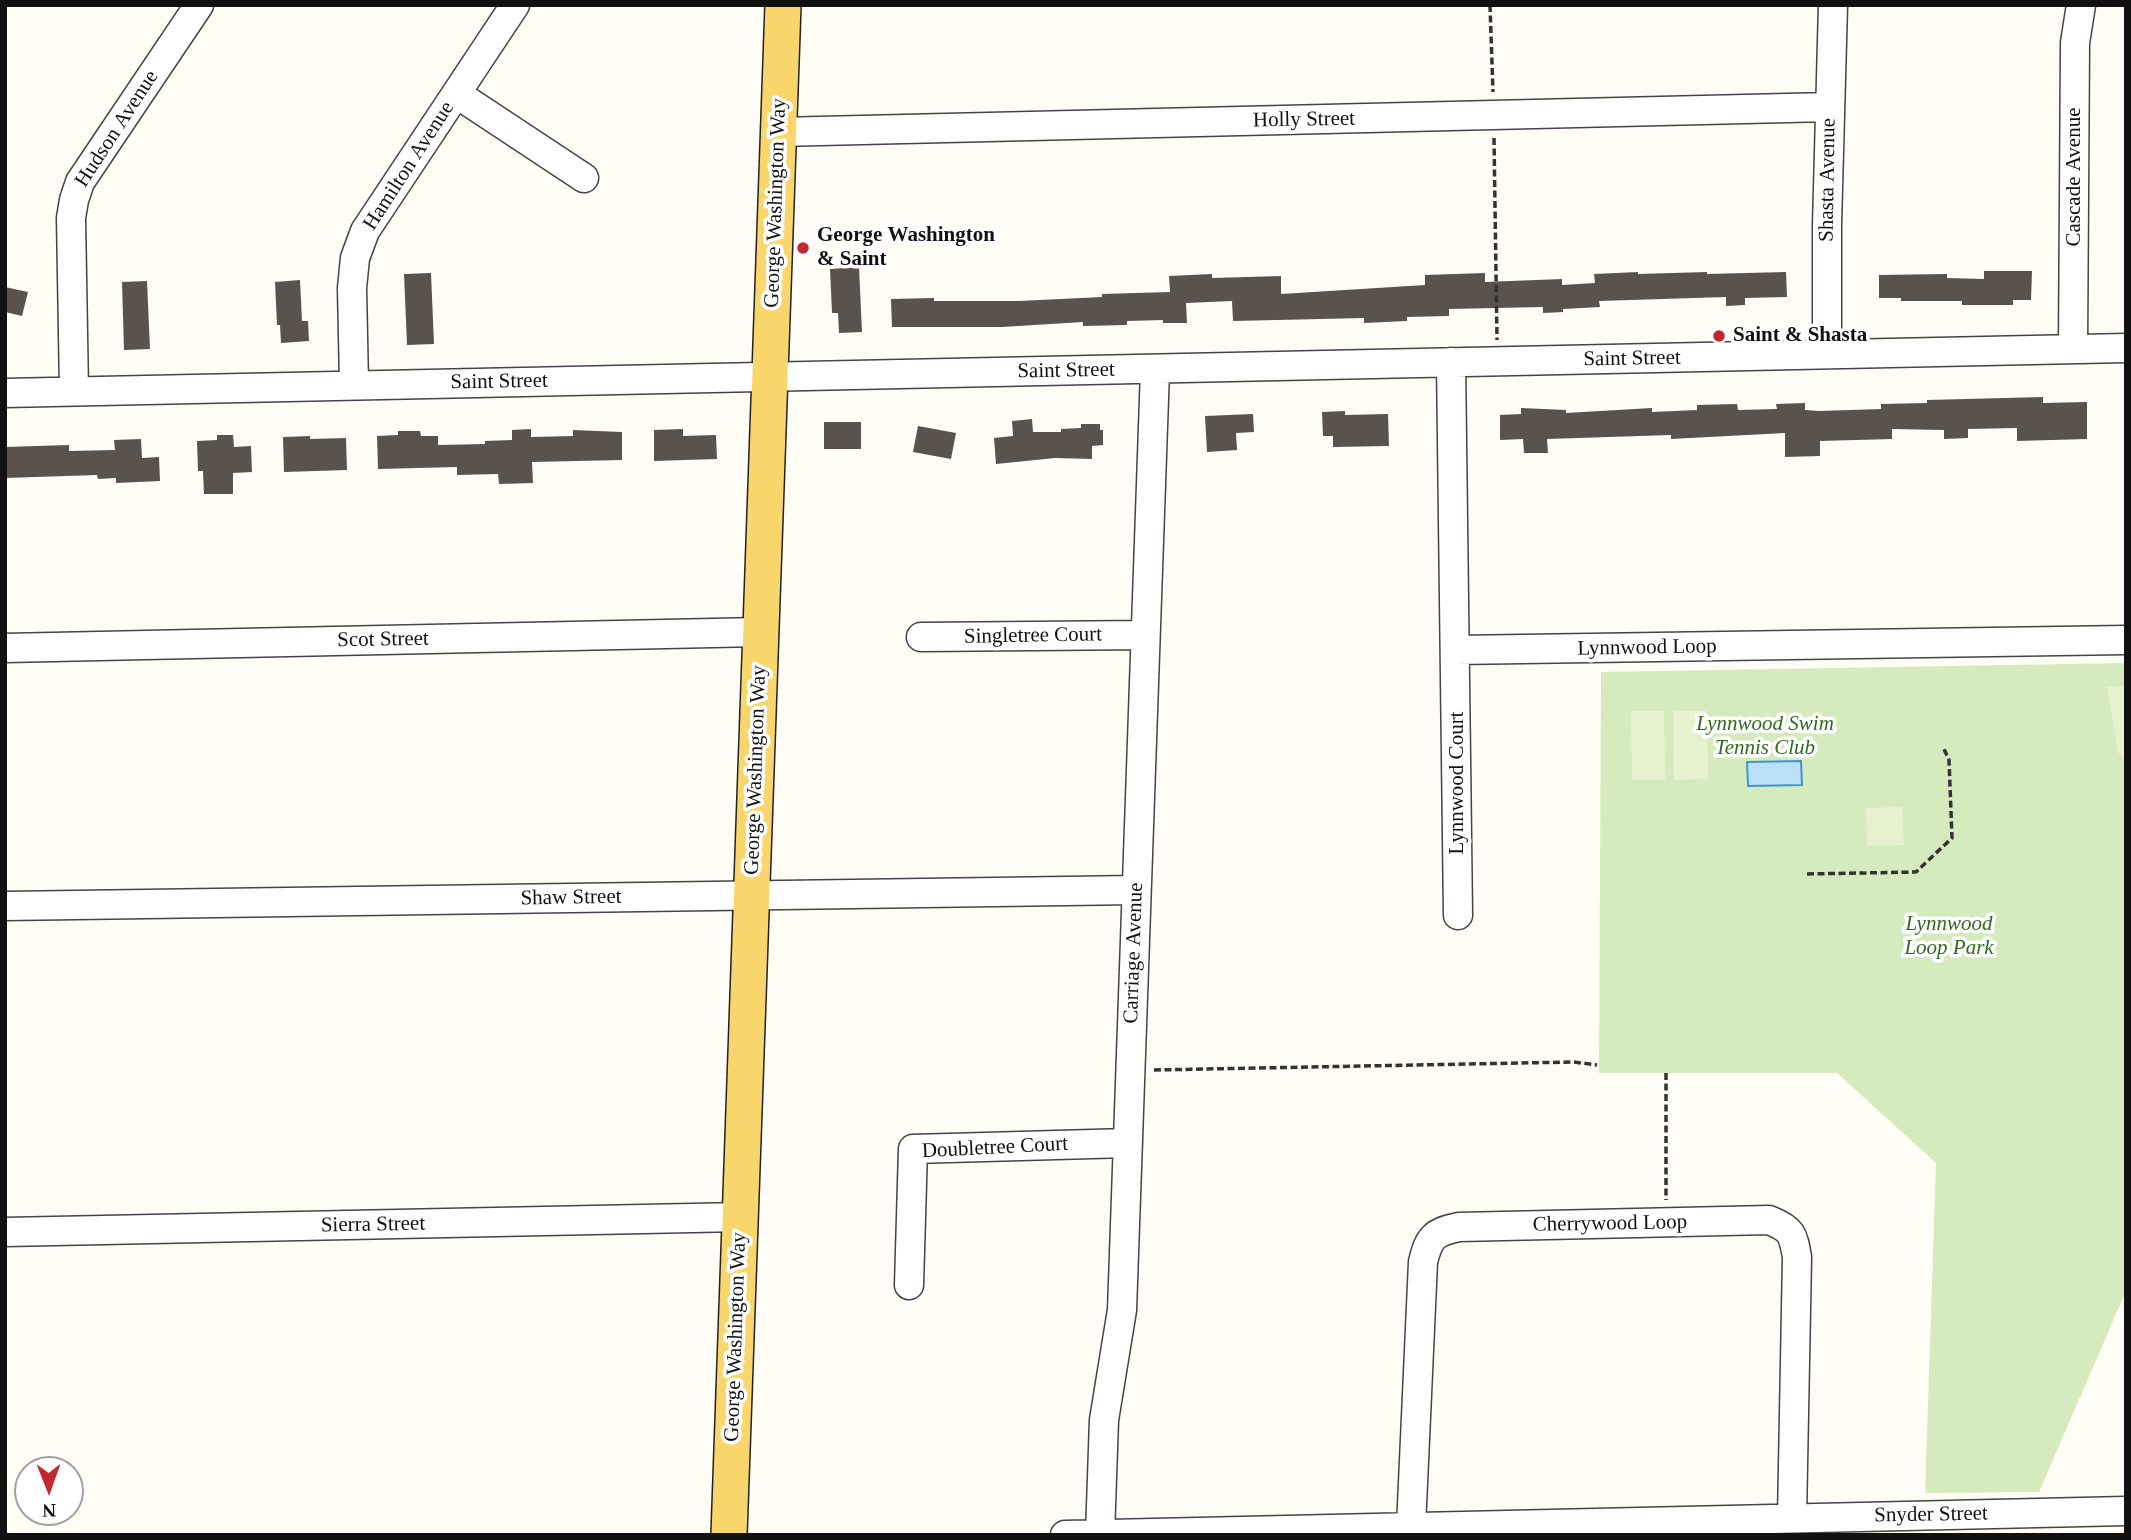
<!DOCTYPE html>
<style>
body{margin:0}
#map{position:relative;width:2131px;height:1540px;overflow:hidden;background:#fffdf5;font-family:"Times New Roman",serif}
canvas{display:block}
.frame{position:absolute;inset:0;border:7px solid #111;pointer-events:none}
.north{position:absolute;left:14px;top:1456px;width:70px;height:70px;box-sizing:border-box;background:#fff;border:2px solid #a0a0a0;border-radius:50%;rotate:179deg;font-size:19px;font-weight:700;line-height:28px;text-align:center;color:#111}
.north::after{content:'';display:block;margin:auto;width:24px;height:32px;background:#c4262e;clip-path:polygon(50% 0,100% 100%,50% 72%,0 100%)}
</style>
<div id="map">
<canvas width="2131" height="1540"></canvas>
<div class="frame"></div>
<div class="north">N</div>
</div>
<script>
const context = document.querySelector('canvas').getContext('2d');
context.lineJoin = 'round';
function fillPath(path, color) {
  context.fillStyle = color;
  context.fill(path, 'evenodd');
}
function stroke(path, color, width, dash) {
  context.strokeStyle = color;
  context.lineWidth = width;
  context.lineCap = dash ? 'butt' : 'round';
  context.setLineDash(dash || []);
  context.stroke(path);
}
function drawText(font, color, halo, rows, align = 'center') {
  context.font = font + ' "Times New Roman",serif';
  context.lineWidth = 7;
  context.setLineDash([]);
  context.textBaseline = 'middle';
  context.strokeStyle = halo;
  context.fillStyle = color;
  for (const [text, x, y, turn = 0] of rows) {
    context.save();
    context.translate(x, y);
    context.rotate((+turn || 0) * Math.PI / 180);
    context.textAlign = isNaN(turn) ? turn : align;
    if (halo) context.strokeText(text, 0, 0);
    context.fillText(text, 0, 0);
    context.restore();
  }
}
fillPath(new Path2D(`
 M2126,663V1291L2039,1492L1925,1493L1936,1163L1837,1073H1599L1601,672Z`), '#d5ebbd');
fillPath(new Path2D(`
 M2126,686V764L2118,752L2107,687Z
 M1631,711H1664L1665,780H1632Z
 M1674,711H1707L1708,779L1674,780Z
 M1902,807L1904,845L1867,846L1866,808Z`), '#e6f2cf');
const water = new Path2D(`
 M1801,761L1802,785L1748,786L1747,762Z`);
fillPath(water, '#b9e0f7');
stroke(water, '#3f96cf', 2);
fillPath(new Path2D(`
 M859,267L862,332L839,333L838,313H832L830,269Z
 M1984,271H2032L2031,300H2013V305H1962V301H1901V298H1879V275L1947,274V278L1984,279Z
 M1638,272V274L1707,272V274L1786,272L1787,297L1745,298V305L1726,306V297L1599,301L1600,307L1563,309V312L1543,313V307L1449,309V316L1407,317V321L1364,323V318L1233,321L1232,301L1186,303L1187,323H1163V320L1127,321V325L1083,326V322L1002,327H892L891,299L934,298V301H1019L1102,297V294L1170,292L1169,276L1212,274V278L1281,276V294L1425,285V275L1485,273V282L1562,279V285L1595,283L1594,274Z
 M431,273L434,344L407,345L404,274Z
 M300,280L302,321H308L309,341L281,343L280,325H277L275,282Z
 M147,281L150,349L124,350L122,282Z
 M5,287L28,292L22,316L5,312Z
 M2043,397V403L2087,402V439L2017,441V428L1968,429V438L1944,439V430L1892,429V439L1820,441V456L1785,457V433L1671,439V435L1547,439L1548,453H1524L1523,439L1500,440V415L1521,414V408L1566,410V413L1652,408V412L1697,410V405L1737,404L1738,410L1777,409L1776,404L1805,403V410L1819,411L1881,409V404L1927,403V400Z
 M1345,411V415L1388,414L1389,446L1333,447V436H1323L1322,412Z
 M1253,414L1254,432L1236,433L1237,450L1207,452L1205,416Z
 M1032,419L1033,432H1061V429L1081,428V424H1100V430H1103V445L1092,446V459L1055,458L996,464L994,438L1013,436L1012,421Z
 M824,422H861V449H824Z
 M918,426L956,433L951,459L913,452Z
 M531,429V437L573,436V430L622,432V460L532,462L533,483L499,484L498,474L457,475V467L378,469L377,436L398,435V431H420L421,436H438V445L485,444V441L512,440V430Z
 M683,429V436L716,435L717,459L654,461V430Z
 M217,435H233L234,447L251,446L252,472L233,473V494H204L203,471H198L197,441L217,440Z
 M310,436V439L346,438L347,470L284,472L283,437Z
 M141,439L142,458L159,457L160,481L116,483V478L98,479L97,475L5,478V447L69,445V451L115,450L114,440Z`), '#5a524d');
const minor = new Path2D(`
 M457,94L584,178
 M778,132L1829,107
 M2073,349L2075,43L2081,5
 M1827,354V225L1833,5
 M1451,362L1458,915
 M354,384L352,288L355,258L365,231L515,5
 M74,391L71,218L74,200L80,182L199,5
 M5,393L2126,348
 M921,637L1145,635
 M5,648L760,632
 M1456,650L2126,640
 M5,906L1136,890
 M5,1232L741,1217
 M909,1285L913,1149L1128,1143
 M1411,1527L1423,1262C1429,1237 1434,1232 1459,1227L1769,1220C1792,1229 1793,1234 1797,1257L1792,1518
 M1065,1535L2126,1511
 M1100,1535L1104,1420L1122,1310L1155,370`);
const major = new Path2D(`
 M729,1535L783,5`);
stroke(minor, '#444', 31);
stroke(major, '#222', 38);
stroke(new Path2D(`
 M1490,5L1493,92
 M1494,138L1497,340
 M1807,874L1916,872L1952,838L1949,760L1944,749
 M1154,1070L1574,1062L1597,1065
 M1666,1073V1200`), '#333', 3.5, [7, 3.5]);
stroke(minor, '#fff', 28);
stroke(major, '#f9d66b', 35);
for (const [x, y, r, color] of [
 [803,248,7,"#c4262e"],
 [1719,336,7,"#c4262e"]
]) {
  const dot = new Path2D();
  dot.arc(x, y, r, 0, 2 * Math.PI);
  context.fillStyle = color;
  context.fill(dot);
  stroke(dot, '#fff', 2.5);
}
drawText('21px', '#111', '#fff', [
 ["Holly Street",1304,120,-1],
 ["Hudson Avenue",117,129,-57],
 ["Hamilton Avenue",409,166,-57],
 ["Cascade Avenue",2074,177,-90],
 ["Shasta Avenue",1828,180,-89],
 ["George Washington Way",776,203,-88],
 ["Saint Street",1632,359,-1],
 ["Saint Street",1066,371,-1],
 ["Saint Street",499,382,-1],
 ["Singletree Court",1033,636,-1],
 ["Scot Street",383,640,-1],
 ["Lynnwood Loop",1647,648,-1],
 ["George Washington Way",756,770,-88],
 ["Lynnwood Court",1457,783,-90],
 ["Shaw Street",571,898,-1],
 ["Carriage Avenue",1134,953,-88],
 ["Doubletree Court",995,1148,-3],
 ["Cherrywood Loop",1610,1224,-1],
 ["Sierra Street",373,1225,-1],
 ["George Washington Way",736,1337,-88],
 ["Snyder Street",1931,1515,-1]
]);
drawText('bold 21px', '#111', '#fff', [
 ["George Washington",817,236],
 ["& Saint",817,260],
 ["Saint & Shasta",1733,336]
], 'left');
drawText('italic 21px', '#2f6b1f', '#fff', [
 ["Lynnwood Swim",1765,724],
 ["Tennis Club",1765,748],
 ["Lynnwood",1949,924],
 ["Loop Park",1949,948]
]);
</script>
